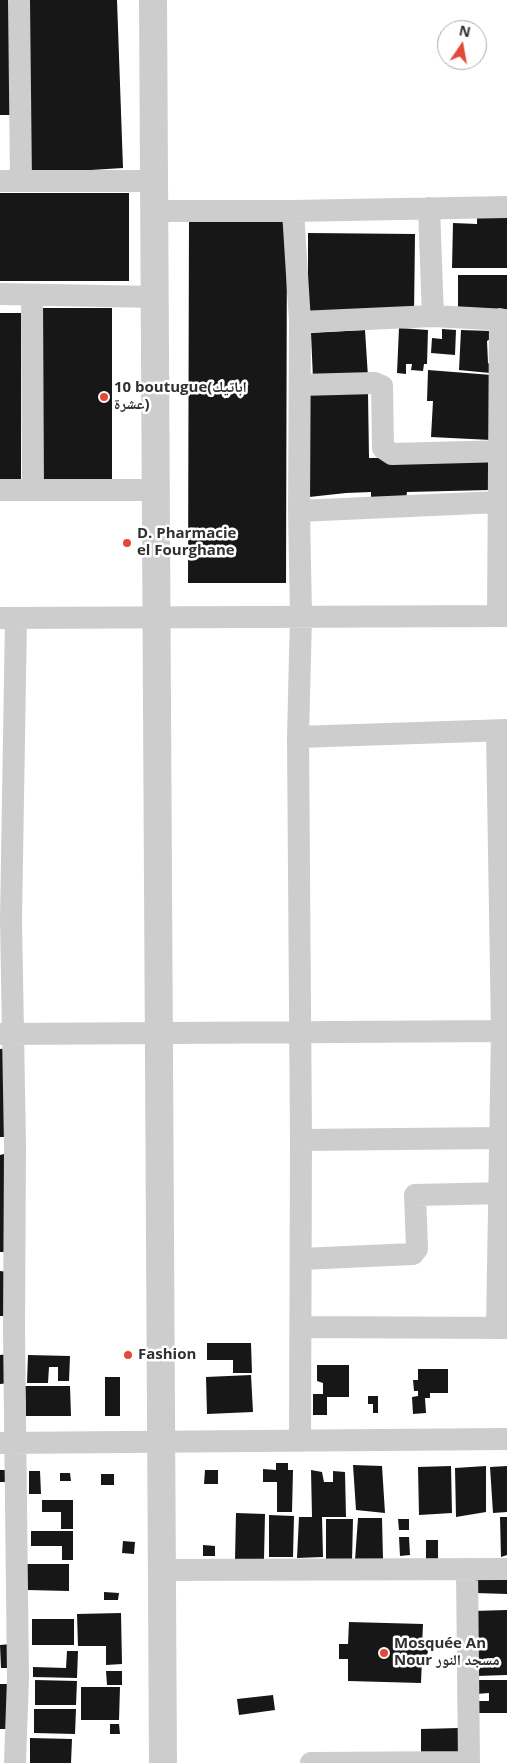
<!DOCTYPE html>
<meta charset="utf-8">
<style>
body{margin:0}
#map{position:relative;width:507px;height:1763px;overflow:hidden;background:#fff;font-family:"Open Sans",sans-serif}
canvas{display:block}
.north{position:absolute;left:437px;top:20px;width:50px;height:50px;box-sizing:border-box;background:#fff;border:1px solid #acacac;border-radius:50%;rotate:12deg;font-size:14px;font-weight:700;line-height:20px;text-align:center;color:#303030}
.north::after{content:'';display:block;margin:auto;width:18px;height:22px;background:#e14a38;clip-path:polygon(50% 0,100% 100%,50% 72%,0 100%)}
</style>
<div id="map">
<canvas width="507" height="1763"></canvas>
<div class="north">N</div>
</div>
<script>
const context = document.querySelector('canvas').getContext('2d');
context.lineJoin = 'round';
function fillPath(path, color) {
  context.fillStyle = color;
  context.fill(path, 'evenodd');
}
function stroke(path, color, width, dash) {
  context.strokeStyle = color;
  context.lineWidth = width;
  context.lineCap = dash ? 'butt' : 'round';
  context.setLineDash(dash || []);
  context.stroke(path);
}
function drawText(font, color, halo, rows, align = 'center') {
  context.font = font + ' "Open Sans","Noto Naskh Arabic",sans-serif';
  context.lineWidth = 5;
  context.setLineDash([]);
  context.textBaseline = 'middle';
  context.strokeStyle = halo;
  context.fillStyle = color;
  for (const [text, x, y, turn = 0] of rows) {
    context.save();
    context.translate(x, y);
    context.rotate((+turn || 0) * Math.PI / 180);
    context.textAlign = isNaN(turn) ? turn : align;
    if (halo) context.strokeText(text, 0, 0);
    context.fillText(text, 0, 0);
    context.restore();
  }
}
fillPath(new Path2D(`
 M0,0H10V115H0Z
 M28,0H117L123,168L27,174Z
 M0,193H129V281H0Z
 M477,216L507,217V268H452L453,223L477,224Z
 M189,219L287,220L286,583H188Z
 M308,233L415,234L414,315L308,314Z
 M458,275H507V311H458Z
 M39,308H112V481H39Z
 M0,313H21V484H0Z
 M399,328L428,330L427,364H424L423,371L411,370L412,364H406V374L397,373Z
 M442,329L456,330L455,355L431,353L432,338L442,339Z
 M365,330L368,377L313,379L311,333Z
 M461,330L491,331L492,338L487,341L488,363L492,366L490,373L459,370Z
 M428,370L492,375L491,440L431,437L433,401H427Z
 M310,390L368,393L369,458L489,457V490L407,492L406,499H371V492L346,493L309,497Z
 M9,1048L10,1137H0V1049Z
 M4,1154L6,1252H0V1155Z
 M0,1271L8,1272L7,1316H0Z
 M207,1343H251L252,1373H233V1360H207Z
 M9,1354L10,1383L0,1384V1355Z
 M28,1355L70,1356L69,1381H58V1367H49L48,1383H27Z
 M317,1365H349V1397H327V1415H313V1394H323V1383L317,1381Z
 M418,1369H448V1393H430V1398H425L426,1413L413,1414L412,1397L418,1396V1391H414L413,1380H418Z
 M251,1375L253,1412L207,1414L206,1377Z
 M105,1377H120V1416H105Z
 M25,1386H70L71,1416H26Z
 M368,1396H378V1413H373V1404H368Z
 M276,1463H288V1470H293L292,1512H277V1482H263V1469L276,1470Z
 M353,1465L382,1466L385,1513L356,1510Z
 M451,1466L452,1513L419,1515L418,1467Z
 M486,1466V1512L456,1517L455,1468Z
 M507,1466V1512L493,1513L490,1467Z
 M0,1470H10V1482H0Z
 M205,1470H218V1484H204Z
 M311,1470L322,1472L324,1482H333V1471L345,1472L346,1517H322L323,1557L297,1558L299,1517H312Z
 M29,1471H40L41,1494H29Z
 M60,1473H70L71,1481H60Z
 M101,1474H114V1485H101Z
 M42,1500H73V1529H61V1512H42Z
 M236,1513L265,1514L264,1559H235Z
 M269,1515L294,1516L293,1557H269Z
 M500,1517H507V1555L501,1557Z
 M358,1518H382L383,1560H355Z
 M326,1519H353L352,1561H326Z
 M398,1519H409V1530H399Z
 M31,1531H73V1560H62V1546H31Z
 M399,1537H409L410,1555L400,1556Z
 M426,1540H438V1562L426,1561Z
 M123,1541L135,1542L134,1554L122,1553Z
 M203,1545L215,1546V1556H203Z
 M27,1564H69V1591L27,1590Z
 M475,1578L507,1579V1594L475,1593Z
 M104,1592L119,1593L118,1600H104Z
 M507,1610V1675L476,1676L473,1611Z
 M121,1613L122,1664L106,1665V1646H78L77,1614Z
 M32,1619H74V1645H32Z
 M349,1622L423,1624L422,1646L426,1647L428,1652L426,1657L422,1659L421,1683L348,1681V1659H339V1644H348Z
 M11,1644L12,1668H1L0,1645Z
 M67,1651H78L77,1678L33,1677V1667L66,1668Z
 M106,1671H122V1685H107Z
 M35,1680L77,1681L76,1705H35Z
 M475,1680H507V1713H479V1701H489V1693L476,1694Z
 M0,1684H11L10,1729H0Z
 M81,1687H120L119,1720H81Z
 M273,1695L275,1710L239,1715L237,1699Z
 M34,1709H76L75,1734L34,1733Z
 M110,1724H119L120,1734H110Z
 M459,1728V1759H421V1729Z
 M30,1738L72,1739L71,1763H30Z`), '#171717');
stroke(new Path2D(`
 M19,0L21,181
 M0,181H153
 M429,208L433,316
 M154,211H293L507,207
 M293,211L300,322L299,511L301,616L298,737L301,1140L300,1440
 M0,294L154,297
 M32,295L33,490
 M300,322L433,316L507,320
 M300,385L375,383L382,386L383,448L392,454L507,451
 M0,490H155
 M299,511L499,502
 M498,616L500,319
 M0,618L507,616
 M497,731L502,1031L497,1328
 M298,737L507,730
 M0,1034L507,1031
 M301,1140L500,1138
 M301,1259L413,1254L417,1249L415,1195L507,1193
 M301,1327L507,1328
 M1,1443L507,1439
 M467,1569L469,1763
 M162,1570L507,1569
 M15,1763L18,1678L14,1329L15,1146L11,920L16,618
 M311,1763L469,1762`), '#cdcdcd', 22);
stroke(new Path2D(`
 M153,0L163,1763`), '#cdcdcd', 28);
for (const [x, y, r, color] of [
 [104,397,5,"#e14a38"],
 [127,543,5,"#e14a38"],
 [128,1355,5,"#e14a38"],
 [384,1653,5,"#e14a38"]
]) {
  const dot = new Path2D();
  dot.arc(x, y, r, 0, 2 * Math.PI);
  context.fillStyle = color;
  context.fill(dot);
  stroke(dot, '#fff', 2);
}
drawText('bold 15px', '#303030', '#fff', [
 ["10 boutugue(اباتيك",114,388],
 ["عشرة)",114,405],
 ["D. Pharmacie",137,534],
 ["el Fourghane",137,551],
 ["Fashion",138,1355],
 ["Mosquée An",394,1644],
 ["Nour مسجد النور",394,1661]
], 'left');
</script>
